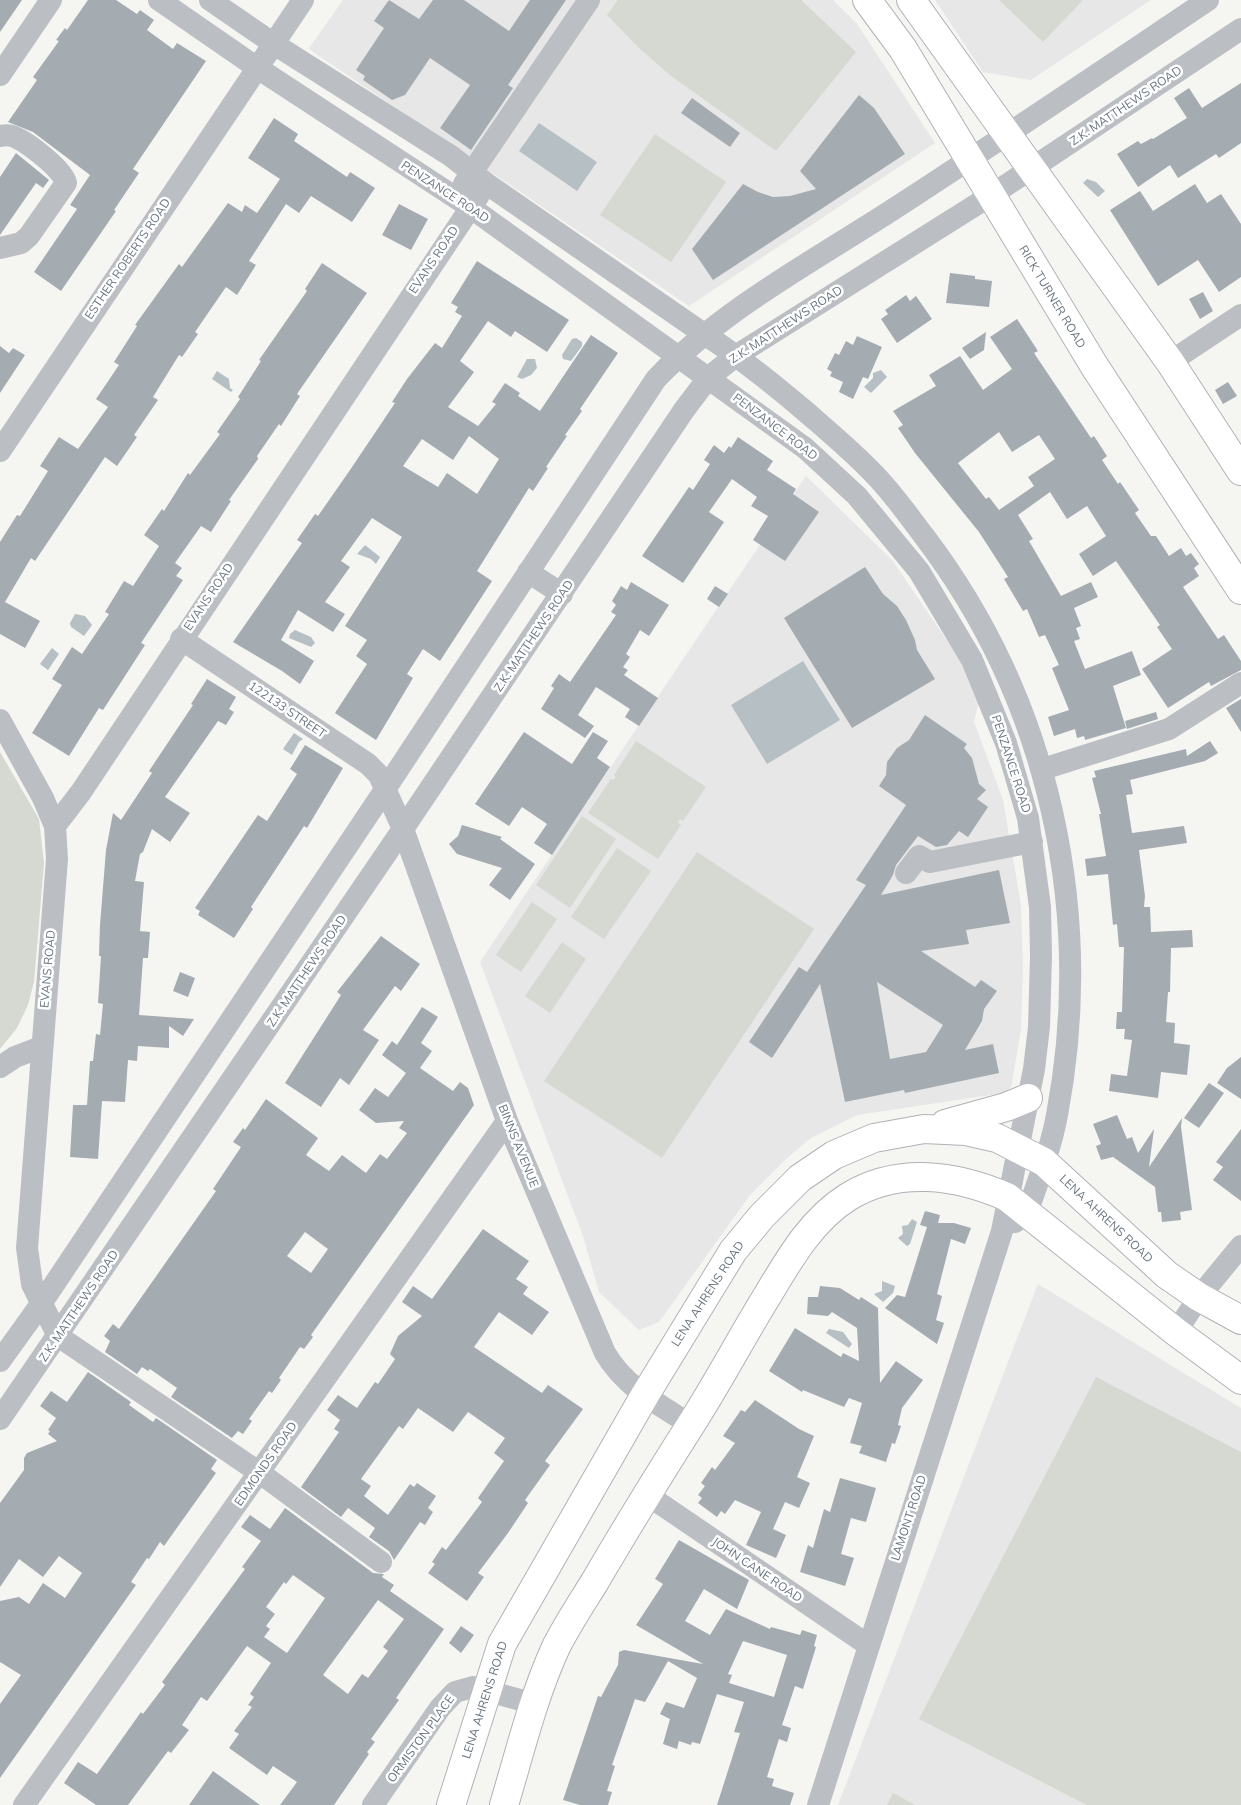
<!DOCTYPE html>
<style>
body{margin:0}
canvas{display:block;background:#f5f5f2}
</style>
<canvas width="1241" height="1805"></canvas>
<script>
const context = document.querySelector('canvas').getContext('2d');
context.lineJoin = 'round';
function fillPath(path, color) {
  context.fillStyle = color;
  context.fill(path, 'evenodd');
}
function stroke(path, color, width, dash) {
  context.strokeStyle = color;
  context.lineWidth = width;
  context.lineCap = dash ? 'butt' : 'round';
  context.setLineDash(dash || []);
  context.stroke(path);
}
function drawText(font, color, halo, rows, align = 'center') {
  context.font = font + ' Mulish,sans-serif';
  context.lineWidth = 5;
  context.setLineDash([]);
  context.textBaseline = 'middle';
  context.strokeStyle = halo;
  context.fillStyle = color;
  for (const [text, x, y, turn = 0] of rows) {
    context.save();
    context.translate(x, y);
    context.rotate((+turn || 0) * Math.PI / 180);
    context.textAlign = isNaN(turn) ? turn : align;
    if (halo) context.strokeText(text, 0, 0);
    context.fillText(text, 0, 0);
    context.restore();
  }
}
fillPath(new Path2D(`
 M343,0H833L857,24L935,143L689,306L313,52L309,48Z
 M935,0H1151L1031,80L983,72Z
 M806,476L892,560L957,655L979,700L974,722L1003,800L1021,905L1023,968L1021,1029L1011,1087L1004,1093L857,1115L811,1138L787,1158L750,1195L659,1322L639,1330L599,1292L583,1236L480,962Z
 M1038,1284L1241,1408V1805H838Z`), '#e6e7e6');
fillPath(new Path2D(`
 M618,0H801L856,52L776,151L670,75L639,48L607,15Z
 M999,0H1083L1043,42Z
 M655,134L726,182L671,262L600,215Z
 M636,741L706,787L683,821L680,819L678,822L681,825L658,859L588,813L611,779L613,780L616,777L614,775Z
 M0,752L39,819L44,863L34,982L28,1005L17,1028L0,1049Z
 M582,816L616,839L570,908L536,885Z
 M617,848L651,871L604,939L571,917Z
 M697,852L814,929L662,1158L544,1081Z
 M532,902L557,919L521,972L496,955Z
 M562,942L586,959L550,1013L525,996Z
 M1096,1377L1241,1452V1805H1087L919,1719Z
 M893,1793L915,1805H887Z`), '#d5d9d2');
fillPath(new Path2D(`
 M539,123L597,162L577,191L519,151Z
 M1087,179L1096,182L1105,191L1098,197L1083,183Z
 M576,338L582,342V346L571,361L563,359L562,355L572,339Z
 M527,359H535L537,368L531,375L522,379L517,377Z
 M881,370L887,377L871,393L864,387L873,378V373Z
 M217,371L229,379L230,388L233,390L231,392L212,379Z
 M365,545L380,557L376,564L371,559L357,554Z
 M75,614L85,616L92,625L84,636L71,627L70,623Z
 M295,630L311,637L315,643L311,647L289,638L290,634Z
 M52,648L59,654L48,670L40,664Z
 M803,661L840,720L767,764L731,705Z
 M294,733L303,739L299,742L292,755L283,749Z
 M912,1219L917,1222L910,1244L907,1246L898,1238L903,1234L902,1226L908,1225Z
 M882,1281L895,1286L893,1293L883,1302L874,1294L882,1291Z
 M829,1329L843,1332L852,1344L849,1348L826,1333Z`), '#b6c0c4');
fillPath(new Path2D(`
 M0,0H22L0,32Z
 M88,0H116L137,14L140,10L154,20L147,30L173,49L177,43L206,61L133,169L139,173L114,210L116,211L61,291L34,272L77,209L70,205L90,175L33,132L8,122L37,80L33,77L59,41L56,40L65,28L67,30Z
 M389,0L419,19L433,0H464L509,31L530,0H566L508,85L513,88L471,150L440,128L470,85L430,58L405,95L392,100L363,80L365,76L356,70L384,28L374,21Z
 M1241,83V143L1219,158L1216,154L1178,178L1170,165L1138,187L1117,154L1138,141L1141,144L1152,138L1153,139L1187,118L1174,98L1189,88L1202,108Z
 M859,95L874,108L905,154L713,280L692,249L743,184L758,192L773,197L790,196L816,189L800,171Z
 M692,98L740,133L730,147L681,113Z
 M274,118L298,134L294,141L347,177L350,172L375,188L352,222L311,196L299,213L286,204L249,261L256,265L237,295L226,287L195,332L198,334L182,357L179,355L153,397L158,400L134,435L137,437L117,466L105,457L35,561L31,558L5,602L40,621L25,648L0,634V542L17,515L20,516L48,471L40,466L59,437L78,449L108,407L96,399L119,365L114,362L137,326L135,325L179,264L182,267L228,203L242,212L245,205L257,213L280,179L248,158Z
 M16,153L49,180L43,188L36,183L0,235V177Z
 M1195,184L1207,203L1221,194L1241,224V277L1219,292L1198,260L1158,286L1110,210L1140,191L1153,211Z
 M399,204L428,219L411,250L382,235Z
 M477,261L569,320L547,352L515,331L511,337L488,321L460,361L474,372L448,407L478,426L496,404L492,402L505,383L520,393L518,396L540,411L591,335L618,353L580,409L582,411L565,435L567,436L546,467L548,468L533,491L529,488L477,571L492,581L440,661L423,649L407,674L413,678L376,740L335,713L367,664L356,656L367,640L345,626L402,537L372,518L362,532L341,561L350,567L325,602L345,614L333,632L298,610L281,640L314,661L300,684L282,671L233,642L302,543L297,540L315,514L318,516L350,470L395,403L392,402L407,379L435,343L442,348L462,316L455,312L458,307L451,303ZM469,436L499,459L477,494L447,473L438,487L403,466L422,439L453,460Z
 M322,263L367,293L297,394L300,396L281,426L279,424L257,456L258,459L229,500L231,501L211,532L201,526L175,563L182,568L176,576L183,580L141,643L145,645L103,710L99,708L69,756L32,733L62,685L52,679L72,647L82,654L109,614L105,612L124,581L133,586L159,546L144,535L162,509L164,511L188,473L190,475L220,434L217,432L240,399L238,397L261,361L259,360L307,291L305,289Z
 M950,273L975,276V279L992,281L989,307L946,303Z
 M1203,292L1213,311L1200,319L1189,299Z
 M906,295L910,301L916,296L932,319L897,343L881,319L888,314L885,310Z
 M1017,319L1038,351L1034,353L1091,438L1094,436L1107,456L1102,460L1118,484L1120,482L1139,510L1135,513L1151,536H1156L1169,556L1181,548L1186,556L1191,553L1199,564L1194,568L1199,576L1183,587L1218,639L1224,635L1241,661V670L1211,686L1209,682L1168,708L1142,669L1172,649L1157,627L1160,625L1116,561L1093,576L1079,554L1106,536L1087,506L1067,519L1050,492L1018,515L1033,539L1029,541L1061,596L1091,582L1098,597L1074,608L1081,626L1076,628L1080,639L1074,641L1085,669L1132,651L1141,675L1113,686L1126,728L1085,740L1084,736L1077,738L1075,729L1054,736L1048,717L1069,710L1052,668L1059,665L1045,635L1039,637L1027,609L1023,611L1004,579L1008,577L979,532L915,453L898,428L903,425L893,411L936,386L929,375L960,356L983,390L1012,369L990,337ZM999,432L1012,452L1039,435L1055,459L1028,477L1034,486L999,510L989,497L986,499L958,463Z
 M986,332L984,350L970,359L962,348Z
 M857,336L882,347L868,379L863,377L853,399L839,392L843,382L830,376L832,372L827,369L835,353L839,355L846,341L853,345Z
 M0,346L9,353L13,348L25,355L0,393Z
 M1228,382L1237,396L1223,404L1215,390Z
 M738,437L773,461L767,470L796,489L793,494L819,512L785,561L753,540L768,516L751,506L757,497L732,479L709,512L724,522L683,583L642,556L689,487L693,490L710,464L704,460L714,445L724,453L729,446L731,448Z
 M865,567L883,594L897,606L906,620L915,640L917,650L935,679L852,728L784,618Z
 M631,582L669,605L649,636L640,630L626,654L630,657L623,667L628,670L624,675L658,698L639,726L625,717L630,709L596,687L578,715L594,726L585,738L541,709L554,688L551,686L559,674L570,682L616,615L611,612L616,605L612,601L621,586L627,590Z
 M715,586L728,594L719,607L707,599Z
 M207,679L236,697L229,709L234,712L226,725L218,721L165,797L190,813L170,842L152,829L143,852L140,854L135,881L144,882L140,931L150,932L148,958H143L139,1015L194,1019L183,1036L169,1026V1048L138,1046L137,1061L128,1060L125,1102L102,1101L98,1159L70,1157L73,1105H87L90,1061H93L96,1034L100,1035L103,1004L98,1003L101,956H99L100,925L106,850L113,813L121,820L152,773L149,771L193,705L191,704Z
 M1241,699V732L1226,708Z
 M1156,712L1158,719L1127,729L1125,721Z
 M925,715L967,744L964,748L972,758L979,784L986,790L977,799L988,807L968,837L959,831L947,845L936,847L918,836L896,865L893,875L881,895L999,870L1010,923L966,930L969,944L921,951L975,987L981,980L997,991L984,1009L982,1021L965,1050L993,1044L999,1073L905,1093L904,1090L845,1102L820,984L772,1058L749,1042L799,967L807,972L866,885L856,880L906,805L879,786L886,775L887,762L897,748L909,740ZM877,982L943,1025L926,1052L890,1059Z
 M524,732L572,764L593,732L608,741L597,758L610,767L552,855L534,843L547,824L522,807L509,826L475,804Z
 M1210,741L1218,753L1205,761L1130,780L1133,794L1126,795L1132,833L1184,826L1187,843L1139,850L1145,896L1144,907H1150L1151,932L1192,930L1193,947L1171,948L1170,992H1168L1166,1022L1175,1023L1174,1043L1190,1045L1187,1075L1161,1072L1158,1098L1109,1091L1111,1074L1127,1076L1132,1040L1124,1039L1125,1029H1116L1117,1012H1122L1124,947H1119L1117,924L1113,925L1108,874L1087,876L1085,859L1106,856L1099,814H1101L1092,778L1096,777L1094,771L1186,749L1187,756Z
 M305,745L343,768L307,828L304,826L251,907L253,909L234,938L198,915L200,911L195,908L258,815L267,821L297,774L290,769Z
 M462,825L502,837L500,839L535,864L510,900L489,885L502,868L457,854L449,844L458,836Z
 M381,936L420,964L401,991L395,986L363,1030L379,1040L349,1085L340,1078L321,1107L285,1083L341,995L337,992Z
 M180,972L195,978L188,997L173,991Z
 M422,1007L438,1017L421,1043L432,1051L420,1068L453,1091L460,1082L468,1088L474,1105L311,1335L313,1337L304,1349L300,1347L279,1378L281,1380L272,1393L269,1391L249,1419L252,1421L243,1434L238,1431L232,1438L171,1397L177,1388L150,1369L148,1371L142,1367L137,1374L105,1352L110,1341L104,1336L113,1324L119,1329L216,1191L213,1189L241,1147L233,1142L243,1128L245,1130L266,1099L318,1138L306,1155L329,1171L342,1155L366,1173L380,1154L387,1159L407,1133L399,1128L404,1121L376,1123L359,1110L375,1088L388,1097L406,1073L382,1055L392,1041L397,1045ZM305,1232L328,1249L311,1273L287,1256Z
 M1241,1057V1099L1217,1083L1227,1068Z
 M1209,1083L1224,1093L1199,1128L1184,1118Z
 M1117,1115L1127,1139L1132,1137L1138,1153L1154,1129L1149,1167L1182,1118L1181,1127L1192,1210L1180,1212L1181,1220L1162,1222L1161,1212H1158L1155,1187L1113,1157L1101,1160L1096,1146L1101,1144L1093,1124Z
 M1241,1129V1201L1213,1180L1223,1167L1216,1162Z
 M925,1211L940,1215L938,1223H954L971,1228L965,1244L951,1239L937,1294L942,1296L936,1320L944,1323L937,1344L885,1308L897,1295L905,1297L927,1227L920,1225Z
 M483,1229L529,1261L516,1279L528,1287L523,1294L549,1312L532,1335L499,1312L474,1347L542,1393L548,1385L583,1409L545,1461L550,1465L525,1500L528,1503L508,1533L478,1573L484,1577L467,1601L428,1573L435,1564L432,1562L442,1547L446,1550L482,1502L478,1498L504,1461L494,1453L505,1438L468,1412L453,1432L418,1408L403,1429L399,1426L361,1479L371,1486L364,1496L388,1515L410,1484L414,1487L417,1483L436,1496L428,1508L433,1512L425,1525L420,1522L394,1560L389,1551L369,1537L375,1528L348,1508L341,1517L301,1487L339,1432L334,1429L340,1420L327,1410L338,1395L357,1408L375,1382L378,1384L395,1359L390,1354L398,1336L422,1316L402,1302L413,1286L432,1299Z
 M820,1286L840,1288L859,1300L861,1297L878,1308L880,1383L896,1361L923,1380L902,1408L898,1425L901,1426L895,1444L892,1443L886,1462L859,1453L862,1446L850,1443L862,1403L849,1398L844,1407L803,1390L802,1392L769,1371L795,1328L841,1357L843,1353L859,1361L857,1328L832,1312L828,1316L807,1314L808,1297H818Z
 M88,1372L131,1402L129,1405L153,1422L156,1418L217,1460L211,1469L216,1473L164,1546L160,1542L149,1559L147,1558L131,1582L136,1585L0,1778V1704L21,1675L0,1662V1601L19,1597L29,1604L43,1583L65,1598L82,1573L59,1556L43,1577L19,1559L0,1587V1503L24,1470V1458L27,1453L57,1441L48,1434L50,1431L48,1430L56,1418L40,1406L51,1391L67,1402Z
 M755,1400L799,1429L814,1436L797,1477L810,1483L799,1508L785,1502L773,1529L786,1535L776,1558L746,1545L761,1512L735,1500L725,1514L721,1511L717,1517L698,1503L702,1498L698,1495L705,1486L701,1483L712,1467L715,1470L735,1443L723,1436L741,1410L745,1412Z
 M840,1478L876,1488L866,1522L851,1518L841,1554L854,1558L845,1586L800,1572L808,1545L813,1548L824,1509L830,1512Z
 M285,1508L373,1573L384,1574L382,1577L394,1585L390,1591L444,1629L396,1698L399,1700L371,1739L375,1742L367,1752L369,1754L334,1805H280L297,1782L273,1766L267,1775L229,1748L239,1734L234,1731L252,1707L248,1705L254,1697L250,1694L271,1663L247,1646L207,1701L201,1697L182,1725L189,1730L171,1753L168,1751L128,1805H96L64,1783L78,1762L97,1774L141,1712L143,1714L165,1685L162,1682L245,1569L242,1567L261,1541L241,1527L250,1515L270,1529ZM293,1575L325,1598L287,1653L264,1637L270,1629L266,1626L275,1614L266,1607L284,1582L286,1584ZM378,1600L404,1619L383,1647L388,1651L368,1678L362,1674L348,1694L323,1675Z
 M679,1540L749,1580L737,1609L704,1589L685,1621L710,1635L726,1609L770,1629L771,1627L800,1635L802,1630L817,1635L814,1646L816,1647L803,1689L795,1686L782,1725L791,1728L787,1742L779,1739L767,1777L774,1779L772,1786L794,1793L790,1805H717L740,1733L734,1732L744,1702L717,1694L700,1744L692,1742L691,1745L679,1741L677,1749L663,1744L670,1719L660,1714L666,1702L684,1708L697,1678L668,1661L645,1702L635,1699L612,1765L615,1766L607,1791L612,1792L608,1805H580L563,1800L598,1696L601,1697L618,1665L619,1652L624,1650L703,1664L636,1625L663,1584L655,1579ZM743,1641L787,1655L774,1697L729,1683L732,1675L728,1674Z
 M461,1626L474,1635L461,1653L449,1643Z
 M213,1771L260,1805H189Z`), '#a5acb1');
const major = new Path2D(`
 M867,0L903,49L1095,367L1241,590
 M911,0L1170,362L1241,471
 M945,1124L1006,1107L1028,1098
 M451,1805L502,1644L645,1395L733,1251L762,1216L800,1178L834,1155L874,1138L924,1129L966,1131L997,1138L1044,1162L1167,1275L1199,1297L1241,1320
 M504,1805C520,1752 533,1697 556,1647C567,1625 581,1604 594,1583C625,1530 657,1478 690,1426C715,1387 737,1346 761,1306C785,1267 808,1222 848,1197C898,1166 957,1175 1007,1197L1176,1332L1241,1380`);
stroke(major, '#afb3b6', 30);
stroke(new Path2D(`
 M159,0L256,67L470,207L805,448L857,496L919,571L972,660L1006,743L1028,818L1040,907L1041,955L1039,1027L1034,1069L1002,1231L818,1805
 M210,0L274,44L451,156L487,184L704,334C740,357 772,383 805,411C828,431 852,451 873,473C892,492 908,515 924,536C1050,702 1095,912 1057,1115C1051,1148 1038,1181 1027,1213L1015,1222
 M0,75L51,0
 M0,136C4,135 8,135 12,136C25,140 64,170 66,183L29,236L21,243L0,248
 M464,184L589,0
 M1170,362L1241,315
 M0,451L303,0
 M528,572L562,594
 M181,639L368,764L379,775L403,829L507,1121L605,1353C625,1387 658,1404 691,1425
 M0,720L43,798L55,826L57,859L27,1248L32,1284L58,1336L260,1473L381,1562
 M1043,769L1169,729L1241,683
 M55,826L81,792L479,195
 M906,873L919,856L930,862L1032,842
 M0,1067L15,1057L41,1047
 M1176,1332L1199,1297L1241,1246
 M0,1361L41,1304L386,788L656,379C722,310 810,263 889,212C997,142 1102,71 1208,0
 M0,1419L403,829L684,410L709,377L737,355L990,196L1241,29
 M646,1494L868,1645
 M24,1805L507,1121
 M373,1805L440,1708L455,1692L473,1687L535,1704`), '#bbbec2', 22);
stroke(major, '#fff', 28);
drawText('12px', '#687580', '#fff', [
 ["Z.K. MATTHEWS ROAD",1126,106,-34],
 ["PENZANCE ROAD",445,192,33],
 ["ESTHER ROBERTS ROAD",128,259,-56],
 ["EVANS ROAD",434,260,-56],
 ["RICK TURNER ROAD",1052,297,59],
 ["Z.K. MATTHEWS ROAD",786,325,-33],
 ["PENZANCE ROAD",775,427,37],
 ["EVANS ROAD",209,597,-56],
 ["Z.K. MATTHEWS ROAD",534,636,-56],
 ["122133 STREET",287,710,34],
 ["PENZANCE ROAD",1011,764,72],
 ["EVANS ROAD",48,969,-85],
 ["Z.K. MATTHEWS ROAD",307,971,-56],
 ["BINNS AVENUE",518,1146,68],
 ["LENA AHRENS ROAD",1106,1219,43],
 ["LENA AHRENS ROAD",708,1294,-57],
 ["Z.K. MATTHEWS ROAD",79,1306,-56],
 ["EDMONDS ROAD",266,1464,-55],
 ["LAMONT ROAD",909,1518,-72],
 ["JOHN CANE ROAD",757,1570,34],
 ["LENA AHRENS ROAD",485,1700,-72],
 ["ORMISTON PLACE",421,1739,-54]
]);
</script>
